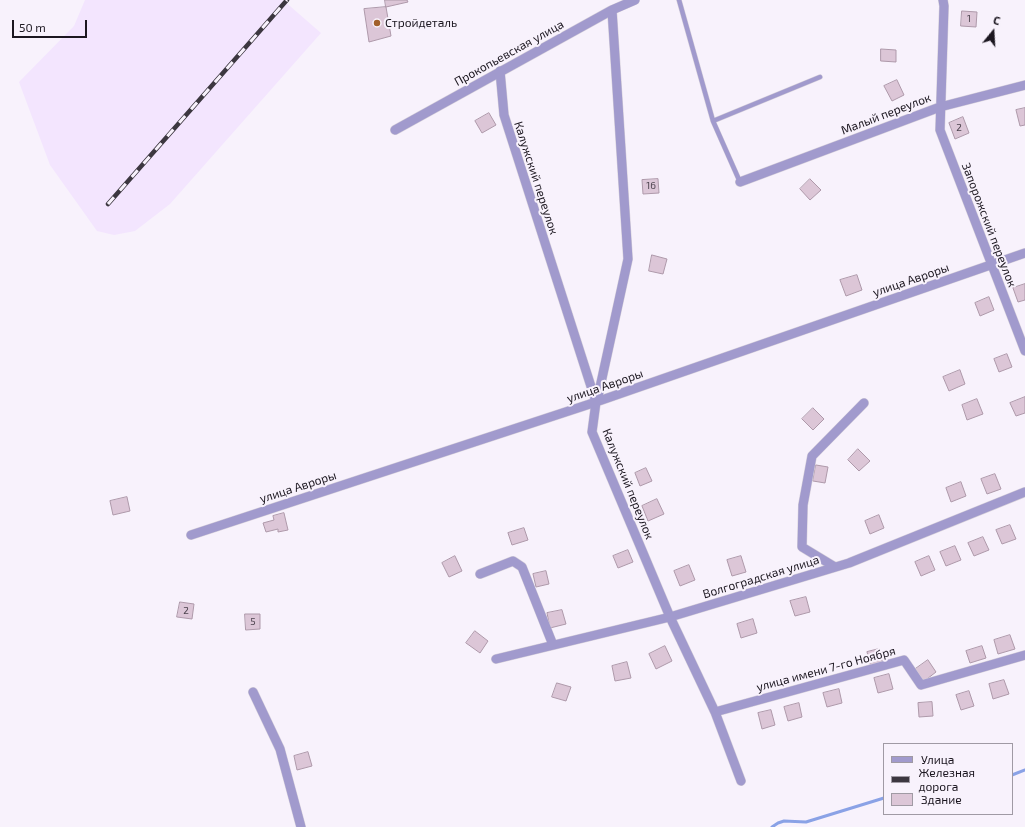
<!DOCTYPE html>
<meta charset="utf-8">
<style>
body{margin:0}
#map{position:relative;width:1025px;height:827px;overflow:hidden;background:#f8f2fc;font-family:"Exo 2",sans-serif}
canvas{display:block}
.legend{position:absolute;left:883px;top:743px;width:130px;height:72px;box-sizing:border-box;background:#f8f2fc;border:1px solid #a09aa4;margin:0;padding:5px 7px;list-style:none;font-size:12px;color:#1c1720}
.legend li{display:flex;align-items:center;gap:8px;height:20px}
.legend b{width:20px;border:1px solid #a09aa4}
.north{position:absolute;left:973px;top:12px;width:40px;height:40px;-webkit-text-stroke:3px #f8f2fc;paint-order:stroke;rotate:18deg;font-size:11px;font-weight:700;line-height:16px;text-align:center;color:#1c1720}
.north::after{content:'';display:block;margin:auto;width:14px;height:18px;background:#1c1720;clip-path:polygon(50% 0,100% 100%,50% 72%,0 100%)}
.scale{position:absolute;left:12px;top:20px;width:75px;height:18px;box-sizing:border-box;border:2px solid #1c1720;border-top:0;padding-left:5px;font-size:12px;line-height:14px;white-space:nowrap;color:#1c1720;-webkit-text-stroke:3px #f8f2fc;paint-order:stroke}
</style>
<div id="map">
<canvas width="1025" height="827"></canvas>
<ul class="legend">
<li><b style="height:5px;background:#a19acd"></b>Улица</li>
<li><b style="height:5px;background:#3c3740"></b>Железная дорога</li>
<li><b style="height:11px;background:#dcc6d7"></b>Здание</li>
</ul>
<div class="north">С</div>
<div class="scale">50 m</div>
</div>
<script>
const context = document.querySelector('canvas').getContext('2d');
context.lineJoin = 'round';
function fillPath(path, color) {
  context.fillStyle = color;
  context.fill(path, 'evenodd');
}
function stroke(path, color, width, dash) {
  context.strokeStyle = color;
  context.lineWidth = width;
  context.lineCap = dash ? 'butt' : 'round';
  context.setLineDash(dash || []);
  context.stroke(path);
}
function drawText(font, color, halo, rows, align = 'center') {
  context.font = font + ' "Exo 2",sans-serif';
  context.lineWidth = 4;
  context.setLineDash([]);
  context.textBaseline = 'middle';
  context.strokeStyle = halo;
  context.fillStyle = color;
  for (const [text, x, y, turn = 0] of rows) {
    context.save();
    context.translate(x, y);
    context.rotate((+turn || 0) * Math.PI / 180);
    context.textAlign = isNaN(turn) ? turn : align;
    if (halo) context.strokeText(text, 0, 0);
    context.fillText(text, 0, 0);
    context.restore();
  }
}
fillPath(new Path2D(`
 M85,0H283L321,33L170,204L135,231L114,235L97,231L50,165L19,82L74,26Z`), '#f3e5fe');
stroke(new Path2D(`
 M1012,775L1025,770
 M772,827L778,823L784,821L806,822L884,798`), '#8aa2e6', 3);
const building = new Path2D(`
 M385,0H407L408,2L386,7Z
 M386,7L391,36L369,42L364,9Z
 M962,11L977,12L976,27L961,26Z
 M881,49L896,50V62L881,61Z
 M897,80L904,95L892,101L884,86Z
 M1025,108V125L1020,126L1016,110Z
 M489,113L496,125L482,133L475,121Z
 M963,117L969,133L955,139L949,123Z
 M658,179L659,193L643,194L642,180Z
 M810,179L821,190L810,200L800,189Z
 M652,255L667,259L663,274L649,271Z
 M857,275L862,290L846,296L840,280Z
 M1025,284V300L1018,302L1013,288Z
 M989,297L994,310L980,316L975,303Z
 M1007,354L1012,367L999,372L994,359Z
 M960,370L965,384L949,391L943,377Z
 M1025,397V413L1016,416L1010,403Z
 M977,399L983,414L967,420L962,405Z
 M813,408L824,419L813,430L802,419Z
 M858,449L870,461L859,471L848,460Z
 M816,465L828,467L825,483L813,481Z
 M646,468L652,481L640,486L635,473Z
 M995,474L1001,489L987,494L981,479Z
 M961,482L966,496L951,502L946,488Z
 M127,497L130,511L113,515L110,501Z
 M657,499L664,514L648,521L642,506Z
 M284,513L288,530L278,532V529L266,532L263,523L274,520L273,516Z
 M879,515L884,528L870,534L865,521Z
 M1010,525L1016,539L1002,544L996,530Z
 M524,528L528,540L512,545L508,533Z
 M983,537L989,550L974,556L968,543Z
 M955,546L961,560L946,566L940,552Z
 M628,550L633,562L618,568L613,556Z
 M455,556L462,571L449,577L442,563Z
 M741,556L746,572L732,576L727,560Z
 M929,556L935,570L921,576L915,562Z
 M689,565L695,580L680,586L674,571Z
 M546,571L549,584L536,587L533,574Z
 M806,597L810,612L795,616L790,601Z
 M180,602L194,604L192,619L177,617Z
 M562,610L566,624L550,628L547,613Z
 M245,614H260V629L246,630Z
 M753,619L757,633L741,638L737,624Z
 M475,631L488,641L480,653L466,643Z
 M1010,635L1015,649L998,654L994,640Z
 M665,646L672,661L656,669L649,654Z
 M982,646L986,658L970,663L966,651Z
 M879,649L883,664L871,667L867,652Z
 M928,660L936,672L923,682L914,670Z
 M627,662L631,678L615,681L612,666Z
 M889,674L893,689L878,693L874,678Z
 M1004,680L1009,694L993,699L989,684Z
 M557,683L571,687L566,701L552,697Z
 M839,689L842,703L827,707L823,693Z
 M969,691L974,706L961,710L956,695Z
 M932,702L933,716L919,717L918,703Z
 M799,703L802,717L788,721L784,707Z
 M771,710L775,725L762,729L758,713Z
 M308,752L312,766L297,770L294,756Z`);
fillPath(building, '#dcc6d7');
stroke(building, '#ae99aa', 1);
const service = new Path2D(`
 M679,0L713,121L740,182
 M713,121L820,77`);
const minor = new Path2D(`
 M943,0L944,6L940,130L1025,351
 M500,71L504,115L596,402L592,432L670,617L715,712L741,781
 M395,130L612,10L635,0
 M740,182L940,107L1025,85
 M597,401L628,259L612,10
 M191,535L596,402L1025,253
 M835,567L802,547L803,505L812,456L864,403
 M480,574L513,561L522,567L553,645
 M496,659L670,617L849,563L1025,492
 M253,692L280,749L301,827
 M715,712L904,660L921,685L1025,655`);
stroke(service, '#d5cfd9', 5.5);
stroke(minor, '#d5cfd9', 10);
stroke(service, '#a19acd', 4.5);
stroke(minor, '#a19acd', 9);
const rail = new Path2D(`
 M108,204L287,0`);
stroke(rail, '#3c3740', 4.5);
stroke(rail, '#f8f2fc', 3, [9]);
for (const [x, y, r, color] of [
 [377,23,4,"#a1602b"]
]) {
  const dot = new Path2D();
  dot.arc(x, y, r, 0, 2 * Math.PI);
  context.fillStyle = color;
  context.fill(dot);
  stroke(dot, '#f8f2fc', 1.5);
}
drawText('10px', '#4c434e', null, [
 ["1",969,19],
 ["2",959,128],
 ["16",651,186],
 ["2",186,611],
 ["5",253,622]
]);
drawText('12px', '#1c1720', '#f8f2fc', [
 ["Стройдеталь",385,23]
], 'left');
drawText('12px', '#1c1720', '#f8f2fc', [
 ["Прокопьевская улица",509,53,-29],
 ["Малый переулок",886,114,-21],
 ["Калужский переулок",536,178,72],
 ["Запорожский переулок",989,225,69],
 ["улица Авроры",911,280,-19],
 ["улица Авроры",605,386,-19],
 ["Калужский переулок",628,484,68],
 ["улица Авроры",298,487,-18],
 ["Волгоградская улица",761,577,-17],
 ["улица имени 7-го Ноября",826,669,-15]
]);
</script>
